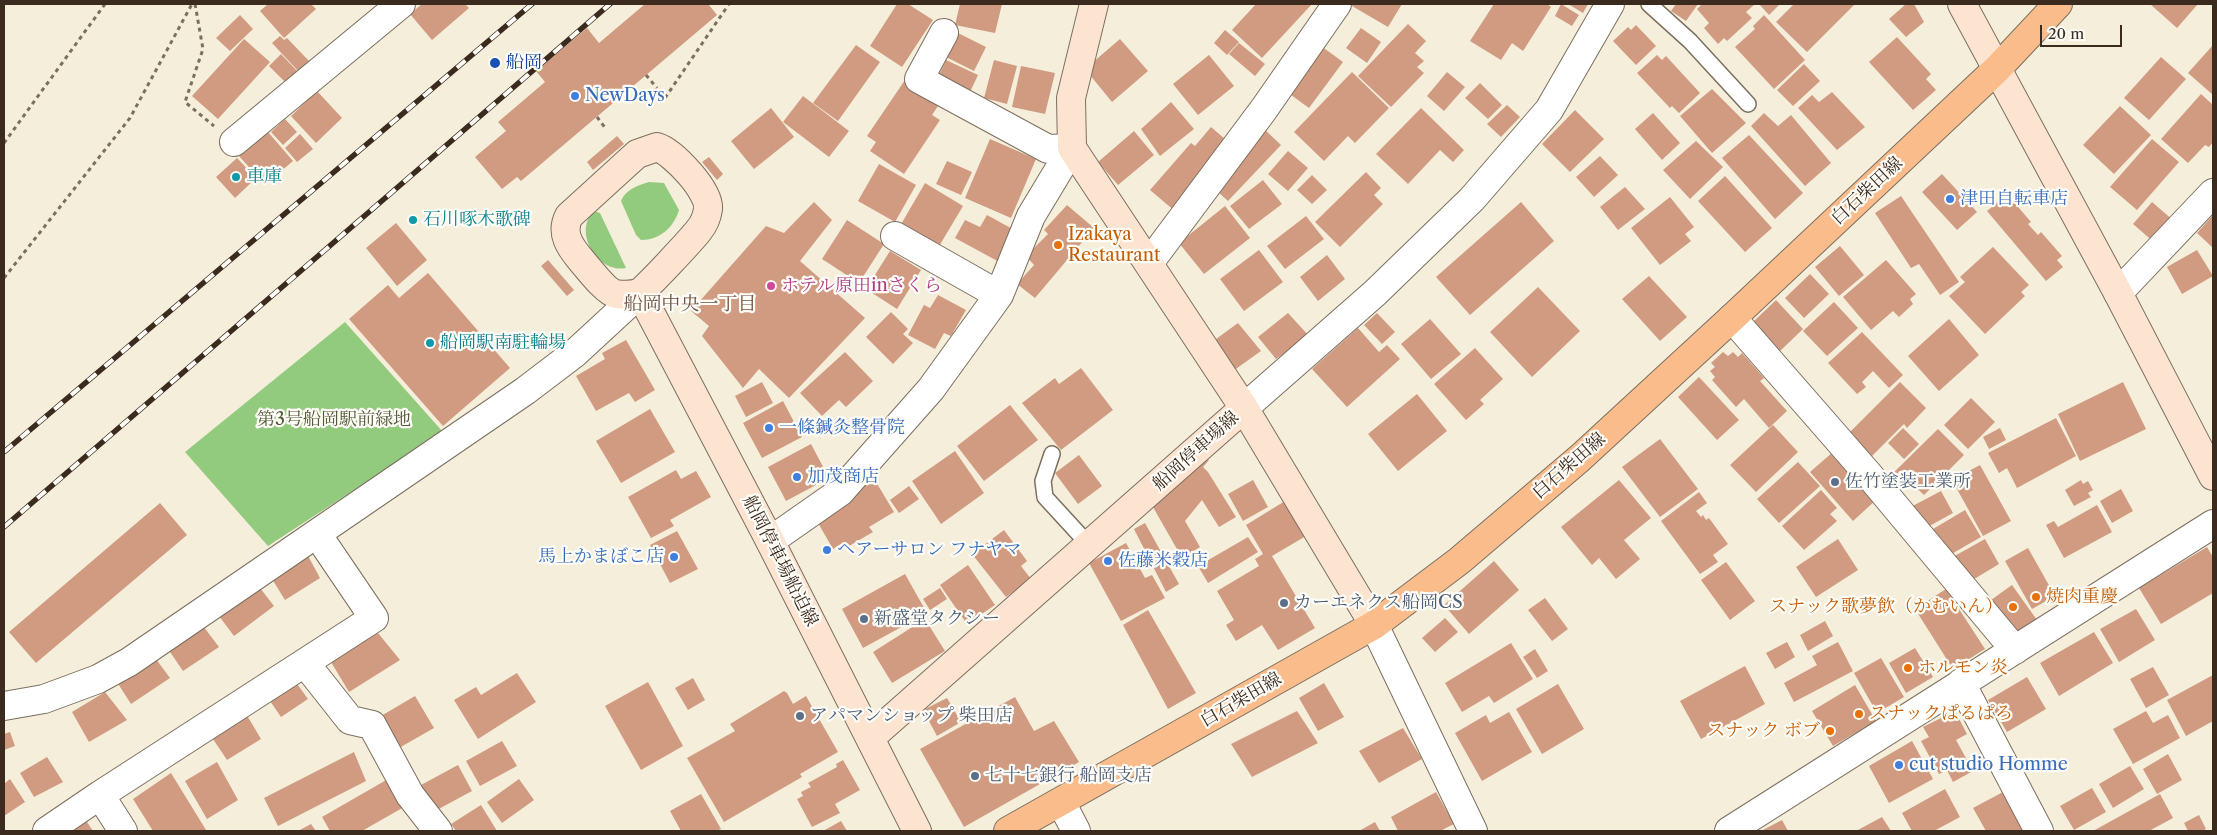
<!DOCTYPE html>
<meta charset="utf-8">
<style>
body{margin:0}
#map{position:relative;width:2217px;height:835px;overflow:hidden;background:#f5eedb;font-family:"Libre Caslon Text",serif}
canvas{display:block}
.frame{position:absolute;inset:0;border:5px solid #3b2a1e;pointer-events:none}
.scale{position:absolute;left:2040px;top:25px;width:82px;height:22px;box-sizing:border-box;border:2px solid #3b2a1e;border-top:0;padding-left:6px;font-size:15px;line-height:18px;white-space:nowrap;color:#3b2a1e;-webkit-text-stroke:4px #fdfcf7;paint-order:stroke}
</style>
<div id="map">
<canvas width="2217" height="835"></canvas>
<div class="frame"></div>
<div class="scale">20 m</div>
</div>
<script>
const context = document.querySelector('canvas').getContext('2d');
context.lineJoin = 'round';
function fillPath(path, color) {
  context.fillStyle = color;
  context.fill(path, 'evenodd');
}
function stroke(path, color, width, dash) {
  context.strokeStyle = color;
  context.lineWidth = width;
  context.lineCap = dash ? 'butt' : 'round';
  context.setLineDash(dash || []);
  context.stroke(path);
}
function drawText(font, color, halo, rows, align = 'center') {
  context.font = font + ' "Libre Caslon Text","Noto Serif JP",serif';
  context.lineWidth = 4.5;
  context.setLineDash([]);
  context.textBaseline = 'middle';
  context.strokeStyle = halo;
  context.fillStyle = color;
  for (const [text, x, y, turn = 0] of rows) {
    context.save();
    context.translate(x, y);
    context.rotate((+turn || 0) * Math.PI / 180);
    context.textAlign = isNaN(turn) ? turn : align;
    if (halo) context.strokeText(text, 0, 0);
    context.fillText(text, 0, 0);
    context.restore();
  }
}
fillPath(new Path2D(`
 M649,182L664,183L679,210C674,227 660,240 641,240L636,235L621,201C625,190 638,185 649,182Z
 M594,211L600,213L626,268C598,274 572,232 594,211Z
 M345,322L443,432L268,546L185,452Z`), '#93cb7e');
fillPath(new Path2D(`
 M268,4H311L316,9L284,38L260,11Z
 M422,4H465L469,8L432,40L410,14Z
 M645,4H710L709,5L717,15L521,181L517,177L502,189L475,157L506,131L498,122L545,82L536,71L587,28L599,43Z
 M897,4H908L933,20L902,67L870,46Z
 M960,4H1002L995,33L955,25Z
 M1256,4H1312L1262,58L1232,30Z
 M1353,4H1402L1388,27L1352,6Z
 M1494,4H1547L1551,7L1523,51L1512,43L1501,60L1470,41Z
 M1561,4L1579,15L1572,26L1555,16Z
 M1568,4H1588L1583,13Z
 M1676,4H1698L1686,21L1671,11Z
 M1702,4H1755L1746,12L1752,18L1727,41L1724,38L1718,44L1704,28L1709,23L1697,9Z
 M1759,4H1778L1779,5L1769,15Z
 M1794,4H1855L1807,52L1776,22Z
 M1906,4H1914L1924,22L1906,37L1889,19Z
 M2150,4H2198L2177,28Z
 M240,15L253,29L230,51L216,38Z
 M1764,15L1805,60L1774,89L1735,47L1755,29L1753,26Z
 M1408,24L1426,41L1415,53L1424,61L1417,67L1424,73L1391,107L1358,76Z
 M1636,25L1656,46L1636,65L1613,41L1628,27L1631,30Z
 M1361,28L1381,42L1367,63L1346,48Z
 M1225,30L1239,42L1227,55L1214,43Z
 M956,32L986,47L974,71L944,56Z
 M280,36L284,40L287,38L309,61L299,72L272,43Z
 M1897,37L1931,74L1926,79L1936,90L1913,110L1869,62Z
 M244,39L270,62L218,119L192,96Z
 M1120,39L1148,71L1112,102L1085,69Z
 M1239,43L1265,64L1255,76L1229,54Z
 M856,45L880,62L838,121L813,103Z
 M2213,45V95L2188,73Z
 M1321,46L1343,62L1309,108L1287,92Z
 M281,54L298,72L287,84L269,66Z
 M1209,55L1234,86L1198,115L1173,84Z
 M1657,55L1662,60L1666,56L1700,93L1679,113L1672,106L1670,108L1637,73Z
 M2161,57L2186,79L2149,120L2124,98Z
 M946,60L978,75L970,92L938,77Z
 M994,60L1017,66L1007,104L984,98Z
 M1804,64L1820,81L1793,106L1777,90Z
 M1021,66L1055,73L1045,114L1012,107Z
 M1352,72L1389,108L1355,143L1348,136L1324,161L1294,132Z
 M1447,72L1465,87L1444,111L1427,96Z
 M905,80L940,103L932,115L940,120L904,174L870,151L876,142L867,136Z
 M1480,83L1502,105L1488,119L1465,98Z
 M1712,89L1746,123L1712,153L1680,116Z
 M317,91L342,118L316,143L291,116Z
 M1832,92L1865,127L1837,150L1798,108L1812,95L1819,102Z
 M2201,94L2213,105V142L2209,147L2205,145L2188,163L2161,139Z
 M803,96L849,131L829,157L783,122Z
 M1171,102L1194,129L1160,156L1141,129Z
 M1507,105L1520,117L1501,137L1487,124Z
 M2120,106L2151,135L2114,174L2083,145Z
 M771,108L794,137L754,169L731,141Z
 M1421,108L1464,150L1453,162L1440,150L1408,184L1376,154Z
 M1575,110L1604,139L1570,172L1542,144Z
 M1653,113L1680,143L1662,160L1635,129Z
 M1764,113L1778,126L1791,115L1831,163L1805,186L1751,126Z
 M285,119L297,132L283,145L271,132Z
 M1211,127L1233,146L1176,212L1150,190L1191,143L1195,146Z
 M1263,128L1281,145L1228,201L1216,190Z
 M1134,131L1154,155L1118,185L1098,162Z
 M268,132L293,161L265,185L239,156Z
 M300,134L313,149L297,162L285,148Z
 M1749,135L1803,193L1775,219L1722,158Z
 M617,136L624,144L593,170L587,162Z
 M990,139L1036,159L1011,218L965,198Z
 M2152,139L2179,162L2137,210L2110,187Z
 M1696,141L1723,167L1690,199L1663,170Z
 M1288,151L1308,168L1288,191L1268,174Z
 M1600,156L1618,175L1594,197L1576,177Z
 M709,157L723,174L717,180L702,162Z
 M237,158L256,178L235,198L216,177Z
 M947,161L972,172L961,195L936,184Z
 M879,164L916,185L895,222L858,201Z
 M1366,172L1381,188L1374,195L1383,204L1340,247L1315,222Z
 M1942,174L1977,212L1957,230L1922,192Z
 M1312,175L1327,190L1312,204L1297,190Z
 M1725,176L1772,228L1745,252L1698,201Z
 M1263,180L1282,204L1249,229L1230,206Z
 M925,183L963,206L938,248L900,226Z
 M1625,187L1645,209L1618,230L1600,207Z
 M1901,196L1959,282L1940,295L1919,264L1911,268L1875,213Z
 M1670,197L1694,227L1685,234L1691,241L1660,265L1631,228Z
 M2003,198L2008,204L2013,201L2031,222L2028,224L2038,235L2041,232L2062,256L2057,260L2063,267L2046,281L1987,211Z
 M814,202L832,220L800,261L865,318L789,398L759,369L743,388L702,336L709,326L691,311L766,226L784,233Z
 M1521,202L1554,241L1470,315L1436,277Z
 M2152,202L2174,221L2155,243L2133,224Z
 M1067,205L1094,228L1035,298L1017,284L1034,265L1026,256L1048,234L1044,230Z
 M1225,206L1250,238L1204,274L1179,243Z
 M987,215L1018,232L1001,263L955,238L965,220L980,227Z
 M2213,215V248L2197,233Z
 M1306,216L1324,239L1285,269L1267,246Z
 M847,220L884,244L859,283L822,259Z
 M396,223L427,260L397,286L366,248Z
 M1840,246L1864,275L1839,296L1815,267Z
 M1993,247L2029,285L2021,292L2025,296L1985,334L1949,296L1965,282L1960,277Z
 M1259,250L1283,282L1244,311L1220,279Z
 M2197,250L2213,276L2182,294L2167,267Z
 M890,251L921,270L897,309L866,289Z
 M1327,255L1345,279L1318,301L1300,277Z
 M548,260L574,290L567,296L541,266Z
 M1886,260L1916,294L1910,299L1913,304L1899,317L1893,311L1871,330L1843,297Z
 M428,273L510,368L443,426L349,319L388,285L399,298Z
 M1810,274L1829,294L1804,318L1785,298Z
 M1649,276L1687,317L1660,341L1622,299Z
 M1538,287L1580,331L1532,377L1490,332Z
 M938,295L966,310L951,336L944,333L935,349L908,335L924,305L930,308Z
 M1776,300L1803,329L1779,352L1752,323Z
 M1834,302L1858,328L1827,356L1803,331Z
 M891,312L908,329L903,334L913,343L893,364L866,337Z
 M1288,313L1309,336L1276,359L1258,337Z
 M1377,313L1395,332L1382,344L1364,325Z
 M1430,319L1461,354L1431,379L1401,344Z
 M1949,319L1979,355L1939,391L1908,356Z
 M1238,323L1261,351L1233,371L1212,342Z
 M1358,328L1379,352L1387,345L1400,359L1347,407L1312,369Z
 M1862,332L1903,375L1889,388L1873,371L1862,382L1866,387L1857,394L1828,363Z
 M626,340L655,390L635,402L629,393L596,411L576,376L605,359L602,353Z
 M1475,348L1503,379L1480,400L1484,404L1466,420L1434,384Z
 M845,352L873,381L846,407L839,400L822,416L800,393Z
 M1723,352L1728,356L1733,352L1738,357L1742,353L1764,378L1760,381L1787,411L1769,428L1744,399L1736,407L1712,380L1715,377L1710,371L1715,367L1711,363Z
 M1081,368L1113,410L1061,450L1022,403L1055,378L1059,384Z
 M1699,377L1739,420L1717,440L1678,397Z
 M762,382L773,403L746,417L735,396Z
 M1900,382L1926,408L1907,428L1904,424L1867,461L1844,438Z
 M2123,382L2146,429L2080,461L2058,414Z
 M1417,394L1447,431L1398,471L1368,434Z
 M1971,398L1995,422L1968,449L1944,425Z
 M783,401L802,437L762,458L743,423Z
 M1010,405L1038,440L984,481L957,446Z
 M650,409L675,452L621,483L596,441Z
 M2056,418L2076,456L2017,488L2007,468L1999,473L1988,453Z
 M1773,425L1798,452L1756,492L1730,465Z
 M1903,428L1919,444L1904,459L1888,443Z
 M2000,428L2006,440L1989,449L1983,437Z
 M1938,429L1964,455L1924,495L1908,480L1895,493L1884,482Z
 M1660,439L1698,489L1660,517L1622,467Z
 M811,444L829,478L786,501L768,467Z
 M955,451L984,493L941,524L912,481Z
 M1833,452L1876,500L1853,521L1810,472Z
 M1201,454L1209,460L1203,467L1208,472L1236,517L1219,527L1202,500L1185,521L1200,547L1182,558L1153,507Z
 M1079,455L1102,486L1078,504L1055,473Z
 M1798,462L1820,486L1779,523L1757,499Z
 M1980,465L2011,521L1983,536L1952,480Z
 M676,470L681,479L696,471L711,497L670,520L674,526L651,538L628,497Z
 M870,472L894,512L869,527L873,532L844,549L841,544L833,549L814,516Z
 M1253,480L1268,507L1243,521L1228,494Z
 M1619,480L1651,518L1624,540L1640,559L1616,579L1599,558L1592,565L1561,527Z
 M2081,480L2083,484L2088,481L2093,490L2088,493L2091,497L2074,506L2065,490Z
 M909,486L919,499L899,513L890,500Z
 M2121,489L2133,511L2112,523L2100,501Z
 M1821,490L1837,508L1830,514L1837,521L1804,550L1782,526Z
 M1941,491L1953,513L1924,529L1905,510Z
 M1699,492L1707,503L1696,511L1701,517L1703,515L1706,520L1709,518L1728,544L1713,555L1718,562L1700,574L1661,521Z
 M1285,501L1306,536L1272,556L1315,628L1278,650L1262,625L1236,641L1226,625L1234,620L1217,591L1259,566L1255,559L1263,554L1246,525Z
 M160,503L187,535L36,663L9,632Z
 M2097,505L2112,532L2064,558L2046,525L2054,521L2058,527Z
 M1965,510L1981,537L1948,556L1933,529Z
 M1145,523L1179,584L1166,592L1134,529Z
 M1004,530L1027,561L1021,566L1031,579L1006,597L972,554Z
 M677,531L698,569L670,583L650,545Z
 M1248,537L1258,552L1208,583L1198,566Z
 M1838,539L1858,570L1816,597L1796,567Z
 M1985,539L1999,564L1966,584L1951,558Z
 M1126,543L1145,578L1152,575L1165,598L1121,621L1089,563Z
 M2207,547L2213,557V593L2161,624L2139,588Z
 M2028,548L2055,596L2032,609L2005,561Z
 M307,554L320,578L285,600L272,579Z
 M1494,561L1519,590L1469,634L1444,605Z
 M1726,562L1755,601L1730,620L1701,580Z
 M968,565L995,605L967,624L940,585Z
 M905,574L927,613L863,648L842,609Z
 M257,584L274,606L234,636L216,612Z
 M2012,585L2037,620L2016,635L1991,600Z
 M940,588L947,599L930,610L923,599Z
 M1946,589L1985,649L1953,669L1915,609Z
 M1545,598L1568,629L1552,641L1528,610Z
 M2136,609L2155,640L2119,662L2100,629Z
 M1148,610L1196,693L1168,709L1123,625Z
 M1445,618L1458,632L1435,652L1422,638Z
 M925,619L945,651L892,683L873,652Z
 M1825,621L1833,636L1808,651L1800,635Z
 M200,622L219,647L183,671L166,646Z
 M2094,632L2113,663L2059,696L2040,663Z
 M378,633L400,660L349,692L331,662Z
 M1787,642L1795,657L1775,669L1766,653Z
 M1838,642L1853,671L1794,702L1784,683L1817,665L1812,656Z
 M1511,643L1533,679L1494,703L1489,696L1462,712L1445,683Z
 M1915,648L1933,677L1906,693L1889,663Z
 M1535,649L1548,671L1537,678L1523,657Z
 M153,655L170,678L131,704L115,679Z
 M1881,658L1904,697L1877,713L1854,673Z
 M1745,666L1765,704L1701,739L1680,701Z
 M2153,667L2169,695L2146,708L2130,679Z
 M517,673L536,702L478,739L454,700L476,687L481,695Z
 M2213,675V721L2186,736L2167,700Z
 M292,677L308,699L281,717L266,695Z
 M2027,677L2046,709L2007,732L1988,700Z
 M693,678L705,700L688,710L675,688Z
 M648,682L683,746L641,770L605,706Z
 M1324,683L1344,717L1318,731L1299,698Z
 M1558,684L1584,729L1542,754L1516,709Z
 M1855,685L1876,721L1833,746L1812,711Z
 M784,691L787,693L793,704L806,696L838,752L800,774L802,777L724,822L687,758L735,731L730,724Z
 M105,692L127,720L89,742L72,712Z
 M415,696L434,728L399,748L381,716Z
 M1015,697L1034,731L1054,721L1079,762L964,827L920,749Z
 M947,698L961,722L937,736L923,710Z
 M1297,711L1318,743L1252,777L1231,744Z
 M1955,711L1967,734L1956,740L1973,771L1953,782L1947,770L1939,774L1921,741L1929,737L1923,727Z
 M2146,711L2153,723L2168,715L2180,738L2133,764L2113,729Z
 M245,712L261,739L227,760L211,736Z
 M1509,712L1532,752L1482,781L1455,733L1486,715L1490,723Z
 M1403,728L1422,759L1379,783L1359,751Z
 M10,732L15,746L4,750V734Z
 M502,741L517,766L480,786L466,761Z
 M1912,741L1933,779L1889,803L1869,766Z
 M354,752L366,781L278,826L264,798Z
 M2168,754L2182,780L2157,794L2143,769Z
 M47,757L63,782L34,797L20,773Z
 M843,760L860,790L835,804L840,813L812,827L797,799L803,796L801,792L811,787L808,783L837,767L836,764Z
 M217,762L238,800L207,819L185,781Z
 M458,765L472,791L435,811L421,785Z
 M2130,766L2144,789L2113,808L2099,784Z
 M171,773L206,830L153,831L133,799Z
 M10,779L25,802L4,816V784Z
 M388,779L404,807L362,831H330L322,817Z
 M519,779L534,800L502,823L487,802Z
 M2092,788L2106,812L2074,830L2060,806Z
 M1945,789L1960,817L1934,831H1912L1902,813Z
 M1436,792L1454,824L1440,831H1398L1391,817Z
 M2003,792L2024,831H1986L1973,808Z
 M701,794L721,829L716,831H681L670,811Z
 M2160,794L2173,818L2149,831H2093Z
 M481,805L497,831H456L451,824Z
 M81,813L93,831H53Z
 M2199,815L2206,829L2202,831H2188L2184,823Z
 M1882,817L1891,831H1856Z
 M1782,820L1788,831H1761Z
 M841,821L847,831H823Z
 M1375,822L1380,831H1359Z
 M311,824L316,831H298Z`), '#d09b81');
const lane = new Path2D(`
 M1649,4L1690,41L1748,104
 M1052,454L1043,481L1045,497L1090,546`);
const street = new Path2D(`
 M944,33L919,79L1048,149L1072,148
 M234,142L401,4
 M895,236L999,295
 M1149,263L1264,109L1337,4
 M2118,293L2213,193
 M1732,318L1869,475L2015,650
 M1244,408L1375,293L1472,199L1549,110L1610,4
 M770,541L840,492L931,389L999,295L1031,216L1072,148
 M1374,625L1473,831
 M305,663L350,720L372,725L410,795L438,831
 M1961,683L2039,831
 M4,706L44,699L98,679L129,662L525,391L575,353L640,293
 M100,795L123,831
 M1061,802L1076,831
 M47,831L100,795L374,618L317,534
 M1729,831L2213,524`);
const secondary = new Path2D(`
 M1094,4L1071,98L1072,148L1244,408L1374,625
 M1962,4L2118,293L2213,476
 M657,147C673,152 710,191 708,209C707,216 704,224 699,230C693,238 644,291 639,293C632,295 623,295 616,294C606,292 588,268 581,260C570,247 560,233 569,216L637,154Z
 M640,293L770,541L917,831
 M870,738L1244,408`);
const primary = new Path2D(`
 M1008,831L1374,625L1459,561L1580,458L1732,318L1997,69L2058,4`);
stroke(lane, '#7c6f60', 18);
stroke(street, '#7c6f60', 30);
stroke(secondary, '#7c6f60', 30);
stroke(primary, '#7c6f60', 30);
stroke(new Path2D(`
 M195,4L203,49L185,102L214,126
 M646,75L657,88
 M665,98L729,4
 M597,117L606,129
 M4,143L105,4
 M4,278L130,118L192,4`), '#7c6f60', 3, [4, 4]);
stroke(lane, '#fff', 15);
stroke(street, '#fff', 28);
stroke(secondary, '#fde4d0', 28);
stroke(primary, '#f9bc8a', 28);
const rail = new Path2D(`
 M4,452L532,4
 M4,527L610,4`);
stroke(rail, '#3b2a1e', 5.5);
stroke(rail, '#fdfcf7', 4, [11]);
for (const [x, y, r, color] of [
 [495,63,6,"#1a4fb4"],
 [575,96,5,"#3f7fe0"],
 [236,177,5,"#0f9aa8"],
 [1950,199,5,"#3f7fe0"],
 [413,220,5,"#0f9aa8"],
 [1058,245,5,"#e8710a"],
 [771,286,5,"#d1479c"],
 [430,343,5,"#0f9aa8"],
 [769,428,5,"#3f7fe0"],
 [797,477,5,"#3f7fe0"],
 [1835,482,5,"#5c6f8a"],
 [827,550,5,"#3f7fe0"],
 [674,557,5,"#3f7fe0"],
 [1108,561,5,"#3f7fe0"],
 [2036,597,5,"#e8710a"],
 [1284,603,5,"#5c6f8a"],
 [2013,607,5,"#e8710a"],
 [864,619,5,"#5c6f8a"],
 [1908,668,5,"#e8710a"],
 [1859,714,5,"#e8710a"],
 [800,716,5,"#5c6f8a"],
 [1830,731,5,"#e8710a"],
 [1899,765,5,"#3f7fe0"],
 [975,776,5,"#5c6f8a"]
]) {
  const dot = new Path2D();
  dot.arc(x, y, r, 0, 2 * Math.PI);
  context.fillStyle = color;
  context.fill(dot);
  stroke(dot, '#fdfcf7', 2);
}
drawText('18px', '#164399', '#fdfcf7', [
 ["船岡",506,63]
], 'left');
drawText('18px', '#366cbe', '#fdfcf7', [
 ["NewDays",585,96],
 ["津田自転車店",1960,199],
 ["一條鍼灸整骨院",779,428],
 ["加茂商店",807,477],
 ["ヘアーサロン フナヤマ",837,550],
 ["馬上かまぼこ店",664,557,"right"],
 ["佐藤米穀店",1118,561],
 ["cut studio Homme",1909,765]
], 'left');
drawText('18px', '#0d838f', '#fdfcf7', [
 ["車庫",246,177],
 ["石川啄木歌碑",423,220],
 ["船岡駅南駐輪場",440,343]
], 'left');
drawText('18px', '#3b2a1e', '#fdfcf7', [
 ["白石柴田線",1867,191,-43],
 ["船岡停車場線",1196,451,-42],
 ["白石柴田線",1569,466,-41],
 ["船岡停車場船迫線",780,561,63],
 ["白石柴田線",1241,700,-30]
]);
drawText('18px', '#c56008', '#fdfcf7', [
 ["Izakaya",1068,235],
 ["Restaurant",1068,256],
 ["焼肉重慶",2046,597],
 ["スナック歌夢飲（かむいん）",2003,607,"right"],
 ["ホルモン炎",1918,668],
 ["スナックぱるぱろ",1869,714],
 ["スナック ボブ",1820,731,"right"]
], 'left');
drawText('18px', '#b23c85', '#fdfcf7', [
 ["ホテル原田inさくら",781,286]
], 'left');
drawText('18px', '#555a3b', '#fdfcf7', [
 ["第3号船岡駅前緑地",334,420]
]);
drawText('18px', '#4e5e75', '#fdfcf7', [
 ["佐竹塗装工業所",1845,482],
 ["カーエネクス船岡CS",1294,603],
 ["新盛堂タクシー",874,619],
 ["アパマンショップ 柴田店",810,716],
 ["七十七銀行 船岡支店",985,776]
], 'left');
drawText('19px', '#6f5241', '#fdfcf7', [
 ["船岡中央一丁目",690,305]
]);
</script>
